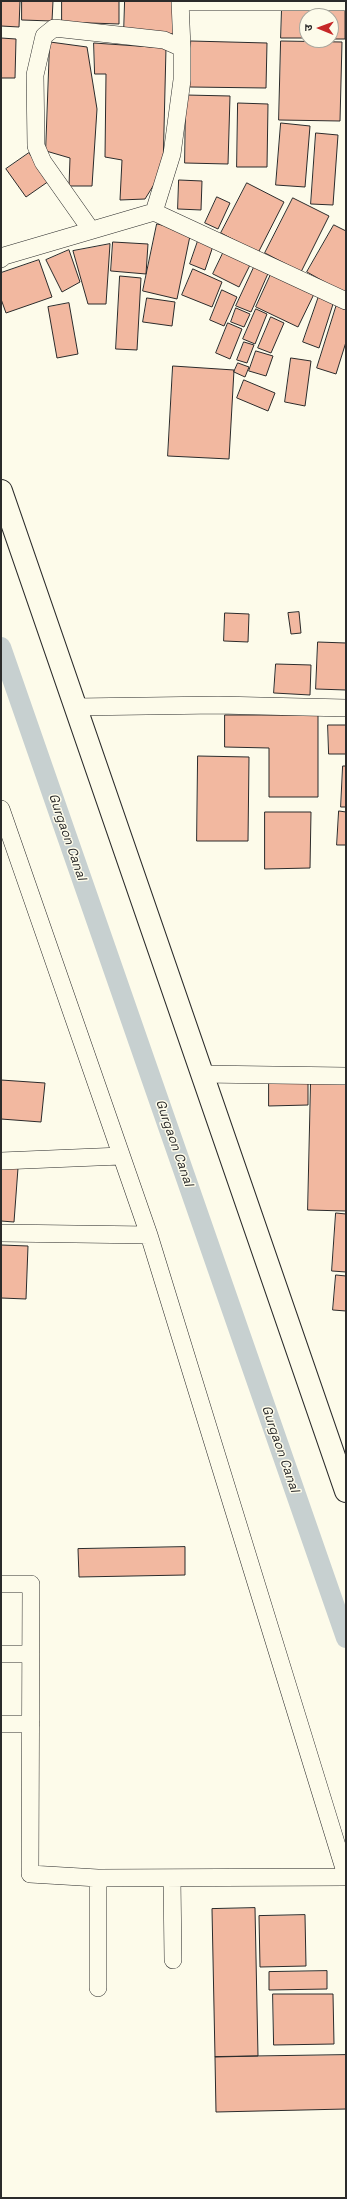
<!DOCTYPE html>
<meta charset="utf-8">
<style>
body{margin:0}
#map{position:relative;width:347px;height:2199px;overflow:hidden;background:#fdfbea;font-family:"Space Grotesk","Noto Sans Devanagari",sans-serif}
canvas{display:block}
.frame{position:absolute;inset:0;border:2px solid #2b2b2b;pointer-events:none}
.north{position:absolute;left:299px;top:8px;width:40px;height:40px;box-sizing:border-box;background:#fdfbea;border:1px solid #a9a89e;border-radius:50%;rotate:271deg;font-size:11px;font-weight:700;line-height:16px;text-align:center;color:#2b2b2b}
.north::after{content:'';display:block;margin:auto;width:14px;height:18px;background:#c62828;clip-path:polygon(50% 0,100% 100%,50% 72%,0 100%)}
</style>
<div id="map">
<canvas width="347" height="2199"></canvas>
<div class="frame"></div>
<div class="north">उ</div>
</div>
<script>
const context = document.querySelector('canvas').getContext('2d');
context.lineJoin = 'round';
function stroke(path, color, width, dash) {
  context.strokeStyle = color;
  context.lineWidth = width;
  context.lineCap = dash ? 'butt' : 'round';
  context.setLineDash(dash || []);
  context.stroke(path);
}
function fillPath(path, color) {
  context.fillStyle = color;
  context.fill(path, 'evenodd');
}
function drawText(font, color, halo, rows, align = 'center') {
  context.font = font + ' "Space Grotesk",sans-serif';
  context.lineWidth = 3;
  context.setLineDash([]);
  context.textBaseline = 'middle';
  context.strokeStyle = halo;
  context.fillStyle = color;
  for (const [text, x, y, turn = 0] of rows) {
    context.save();
    context.translate(x, y);
    context.rotate((+turn || 0) * Math.PI / 180);
    context.textAlign = isNaN(turn) ? turn : align;
    if (halo) context.strokeText(text, 0, 0);
    context.fillText(text, 0, 0);
    context.restore();
  }
}
stroke(new Path2D(`
 M1,647L346,1638`), '#c7d0d0', 20);
const building = new Path2D(`
 M1,1H20L19,27L1,26Z
 M22,1H53L52,21L22,20Z
 M62,1H119V24L62,22Z
 M125,1H175L174,34L124,33Z
 M282,7L345,9V39H331V16H307V38H281Z
 M1,38L16,39L15,78H1Z
 M191,41L267,43L266,88L190,87Z
 M281,41L342,42L340,121L279,120Z
 M50,42L87,47L97,109L92,186H69L70,158L46,151Z
 M94,43L166,48L163,170L145,199L120,200L122,160L105,157L106,74H95Z
 M186,95L230,96L228,164L185,163Z
 M238,103L268,104L267,167H237Z
 M281,123L310,126L305,187L276,185Z
 M316,133L338,135L333,205L311,204Z
 M29,153L49,181L26,197L6,169Z
 M179,180L202,181L201,210L178,209Z
 M247,183L284,202L258,253L221,233Z
 M217,197L230,203L218,229L205,223Z
 M293,198L329,216L301,272L265,253Z
 M157,224L191,231L177,299L143,291Z
 M334,225L346,231V294L307,272Z
 M199,238L214,243L205,270L190,264Z
 M113,242L148,244L146,274L111,271Z
 M110,244L106,304H88L73,251Z
 M226,247L252,261L239,287L213,274Z
 M69,250L80,282L62,292L46,260Z
 M39,260L52,297L6,313L1,299V273Z
 M256,263L270,269L251,312L236,306Z
 M193,269L222,282L212,307L182,295Z
 M272,272L315,292L298,327L256,307Z
 M120,276L141,278L137,350L116,349Z
 M222,290L237,297L224,326L210,320Z
 M319,296L334,301L319,348L303,342Z
 M147,298L175,302L172,326L143,322Z
 M69,303L78,354L57,358L48,307Z
 M337,304L346,307V342L336,374L317,368Z
 M236,308L250,314L244,327L231,322Z
 M256,309L267,314L255,344L243,339Z
 M271,317L284,323L271,353L258,348Z
 M228,323L242,329L230,359L216,353Z
 M244,342L254,345L247,363L237,360Z
 M256,351L273,356L266,376L249,371Z
 M291,358L311,361L305,406L285,402Z
 M238,363L249,367L245,377L234,372Z
 M173,366L234,370L229,459L168,456Z
 M244,380L275,393L268,411L237,398Z
 M299,612L301,633L291,634L288,613Z
 M225,613L249,614L248,642L224,641Z
 M318,642L346,643V690L316,689Z
 M276,664L311,665L310,695L274,693Z
 M225,715H318V797H269V748L225,747Z
 M328,725H346V754H329Z
 M198,756L249,757L248,841H197Z
 M343,766H346V807H341Z
 M339,811L346,812V845H337Z
 M265,812H311L310,868L265,869Z
 M1,1080L45,1083L41,1122L1,1119Z
 M311,1080L346,1081V1211L308,1210Z
 M269,1082H308V1105L269,1106Z
 M1,1167L18,1168L14,1222L1,1221Z
 M336,1213L346,1214V1272L332,1271Z
 M1,1245L28,1246L26,1299L1,1298Z
 M336,1275L346,1276V1311L333,1310Z
 M185,1547V1575L79,1577L78,1549Z
 M255,1908L258,2056L215,2057L212,1909Z
 M305,1915L306,1966L260,1967L259,1916Z
 M327,1971V1989L269,1990V1972Z
 M273,1994H333L334,2044L274,2045Z
 M346,2055V2109L216,2112L215,2057Z`);
fillPath(building, '#f2b8a0');
stroke(building, '#2b2b2b', 1);
const street = new Path2D(`
 M180,1L182,48
 M180,2H346
 M91,230L43,162L36,146L35,75L44,36L54,28L164,40L182,48V80L172,154L154,212
 M1,259L4,256L154,212L346,301
 M75,707L218,705L346,708
 M1,809L149,1235L346,1875
 M201,1074L346,1076
 M1,1161L121,1156
 M1,1233L149,1235
 M1,1584H31L30,1874L98,1878L346,1877
 M1,1654H31
 M1,1724H31
 M98,1878V1988
 M172,1878L173,1960`);
const secondary = new Path2D(`
 M1,491L346,1491`);
stroke(street, '#2b2b2b', 18);
stroke(secondary, '#2b2b2b', 24);
stroke(street, '#fdfbea', 17);
stroke(secondary, '#fdfbea', 22);
drawText('italic 13px', '#2b2b2b', '#fdfbea', [
 ["Gurgaon Canal",67,837,71],
 ["Gurgaon Canal",174,1143,71],
 ["Gurgaon Canal",280,1449,71]
]);
</script>
